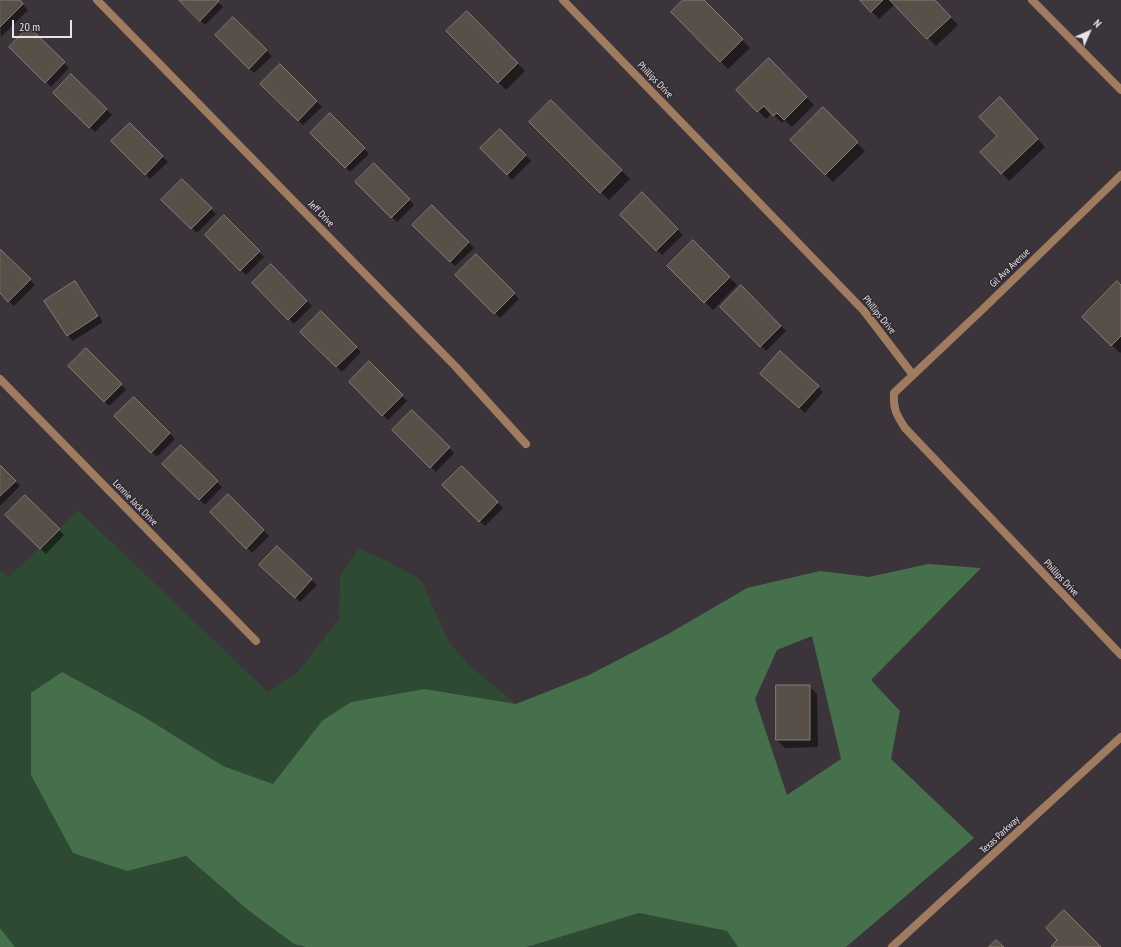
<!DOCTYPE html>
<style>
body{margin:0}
#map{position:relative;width:1121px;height:947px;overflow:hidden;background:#3b343b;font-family:"PT Sans Narrow",sans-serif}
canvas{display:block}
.north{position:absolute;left:1069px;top:12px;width:40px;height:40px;-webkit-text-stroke:3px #312a31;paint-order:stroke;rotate:45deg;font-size:11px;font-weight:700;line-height:16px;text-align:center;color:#e8e3e8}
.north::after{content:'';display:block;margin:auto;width:14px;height:18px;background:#e8e3e8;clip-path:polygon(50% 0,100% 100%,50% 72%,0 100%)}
.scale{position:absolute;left:12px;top:20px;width:60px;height:18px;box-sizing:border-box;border:2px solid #e8e3e8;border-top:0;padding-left:5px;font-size:12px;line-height:14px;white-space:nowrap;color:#e8e3e8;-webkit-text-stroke:3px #312a31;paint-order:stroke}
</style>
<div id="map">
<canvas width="1121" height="947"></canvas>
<div class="north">N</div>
<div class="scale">20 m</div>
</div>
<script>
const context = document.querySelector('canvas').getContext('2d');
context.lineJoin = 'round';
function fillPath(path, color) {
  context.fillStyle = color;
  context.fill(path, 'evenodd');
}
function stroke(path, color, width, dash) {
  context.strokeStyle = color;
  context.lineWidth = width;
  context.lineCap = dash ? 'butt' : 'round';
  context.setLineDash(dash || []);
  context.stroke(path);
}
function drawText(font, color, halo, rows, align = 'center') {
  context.font = font + ' "PT Sans Narrow",sans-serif';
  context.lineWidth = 3;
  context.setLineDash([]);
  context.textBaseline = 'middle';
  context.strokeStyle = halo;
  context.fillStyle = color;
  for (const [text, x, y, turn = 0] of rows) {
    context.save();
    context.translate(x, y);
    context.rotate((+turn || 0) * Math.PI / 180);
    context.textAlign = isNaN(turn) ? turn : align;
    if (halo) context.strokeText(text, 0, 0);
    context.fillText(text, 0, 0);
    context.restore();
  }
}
fillPath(new Path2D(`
 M78,510L268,692L297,673L339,619L340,575L359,549L387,561L421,580L449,642L472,668L516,704L425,689L289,764L273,784L223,766L146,718L127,871L186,856L248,910L294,944L306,947H15L0,928V570L9,577Z
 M639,913L727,931L738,947H527Z`), '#2e4a32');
fillPath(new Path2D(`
 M928,564L981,568L871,680L900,711L891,759L974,838L846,947H738L727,931L639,913L527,947H306L294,944L248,910L186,856L127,871L73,853L31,775V693L62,672L146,718L223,766L273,784L322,721L351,702L425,689L516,704L589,675L670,633L747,588L820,571L869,577ZM812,636L841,759L787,795L755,699L777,650Z
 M0,928L15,947H0Z`), '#46704c');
fillPath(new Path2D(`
 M0,0H18L28,10L1,37Z
 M180,0H216L223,7L205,25Z
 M684,0H702L750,48L728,69L672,12Z
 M861,0H934L958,25L936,46L895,4L879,19Z
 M467,12L525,71L506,90L448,31Z
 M233,18L272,56L254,73L216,35Z
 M29,28L69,68L51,87L11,47Z
 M769,59L814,105L792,127L785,120L782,123L772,113L766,119L738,90Z
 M280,66L322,107L303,125L262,84Z
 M71,75L112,115L95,132L54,93Z
 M551,102L630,179L609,200L531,122Z
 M1007,106L1045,147L1009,181L1002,173L998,136Z
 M823,108L865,151L833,182L791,140Z
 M330,114L369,154L350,172L311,133Z
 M130,124L168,162L150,179L113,141Z
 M500,130L531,161L512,180L481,148Z
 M374,165L414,205L397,222L357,182Z
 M182,180L216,214L197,233L163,200Z
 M642,194L683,235L662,255L621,215Z
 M432,206L474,248L455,266L414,225Z
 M224,217L264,257L246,275L206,235Z
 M693,241L737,285L713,310L669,266Z
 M0,250L35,285L14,306L0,292Z
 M476,255L519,299L500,318L456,275Z
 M271,265L312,306L294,324L253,283Z
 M75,282L80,287L103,322L73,341L68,336L46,301Z
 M741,287L786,331L766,351L722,307Z
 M1121,287V352L1120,353L1083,317Z
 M321,312L361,352L342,372L302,332Z
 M86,349L126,390L109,406L69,366Z
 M369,363L407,401L388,420L350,382Z
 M767,379L818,387L823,392L805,413Z
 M134,398L175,439L157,457L116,416Z
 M412,411L454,453L436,472L394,430Z
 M181,446L222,487L205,505L164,464Z
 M0,466L20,486L0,506Z
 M462,467L503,508L485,526L444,485Z
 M25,496L64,535L46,554L7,515Z
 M228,496L269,536L252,553L211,512Z
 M277,547L317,585L300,602L261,565Z
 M809,686L817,694L818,747L785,748L777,740Z`), '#0007');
const building = new Path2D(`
 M0,0H20L23,4L0,27Z
 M179,0H218L219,1L200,21Z
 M683,0H704L743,39L720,62L671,12Z
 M860,0H883L871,12Z
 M890,0H935L951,17L927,39Z
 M467,11L518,63L498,83L446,31Z
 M233,17L267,50L249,69L215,35Z
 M29,27L65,62L45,83L9,47Z
 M769,58L807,97L784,120L777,113L773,116L764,106L757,112L736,90Z
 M280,64L317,101L298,121L260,84Z
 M71,74L107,109L89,128L53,93Z
 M1000,97L1038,139L1001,174L980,152L997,136L979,117Z
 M551,100L622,170L600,193L529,122Z
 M823,107L858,142L825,175L790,140Z
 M330,113L365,148L345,168L310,133Z
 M130,123L163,156L145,175L111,141Z
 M500,129L526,155L507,175L480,148Z
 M374,163L410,199L391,218L355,182Z
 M182,179L212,208L191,229L161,200Z
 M642,192L678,229L656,251L620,215Z
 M432,205L469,242L450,262L412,225Z
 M224,215L260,251L240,271L205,235Z
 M693,240L730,277L704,303L667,266Z
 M0,249L31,279L8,302L0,293Z
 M476,254L515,293L494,314L455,275Z
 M271,264L307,301L288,320L252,283Z
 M75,281L98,316L67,336L44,301Z
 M1117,281L1121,285V336L1111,346L1082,317Z
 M741,285L781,326L760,347L720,307Z
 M321,311L357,347L336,367L300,332Z
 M86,348L122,384L104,402L68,366Z
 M780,351L819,386L799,408L760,374Z
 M369,361L403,395L382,416L349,382Z
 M134,397L170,433L151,453L114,416Z
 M412,410L450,447L430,468L392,430Z
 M181,445L218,481L199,500L162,464Z
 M0,465L16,481L0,496Z
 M462,466L498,502L479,522L442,485Z
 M228,494L264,530L246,549L210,512Z
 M25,495L60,529L40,549L5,515Z
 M277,546L312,579L295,598L259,565Z
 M776,685H810V740H776Z
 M1064,910L1101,947H1051L1057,940L1046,928Z
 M996,940L1004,947H989Z`);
fillPath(building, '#584f48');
stroke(building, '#867d74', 1);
stroke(new Path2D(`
 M97,0L456,367L526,444
 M563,0L864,311L913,375
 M1032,0L1121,90
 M1121,175L984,308L894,393C893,409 896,414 905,428L1121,655
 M0,379L256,641
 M892,947L1121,737`), '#a07b60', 8);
drawText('10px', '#e8e3e8', '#312a31', [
 ["Phillips Drive",655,80,46],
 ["Jeff Drive",321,214,46],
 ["Gil Ava Avenue",1010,268,-44],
 ["Phillips Drive",879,315,51],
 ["Lonnie Jack Drive",135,503,46],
 ["Phillips Drive",1061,578,47],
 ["Texas Parkway",1000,835,-43]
]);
</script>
